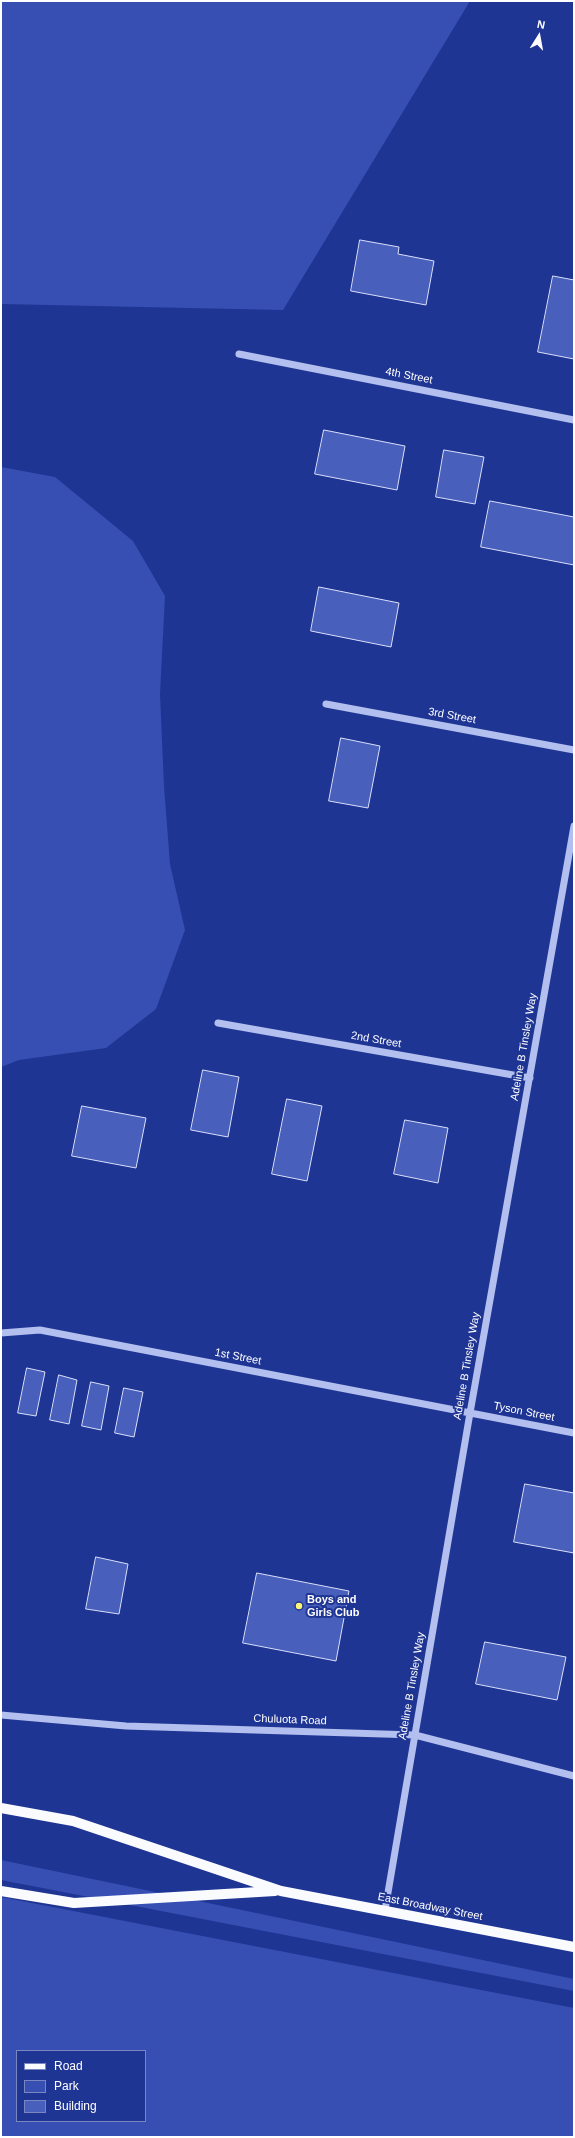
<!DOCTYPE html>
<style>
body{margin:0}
#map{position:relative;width:575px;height:2138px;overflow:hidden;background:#1f3594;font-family:Arial,sans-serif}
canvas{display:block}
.frame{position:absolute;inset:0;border:2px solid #fff;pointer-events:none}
.legend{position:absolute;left:16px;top:2050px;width:130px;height:72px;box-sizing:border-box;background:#1f3594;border:1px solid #7986bf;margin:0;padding:5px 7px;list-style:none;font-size:12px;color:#fff}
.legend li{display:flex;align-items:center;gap:8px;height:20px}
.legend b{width:20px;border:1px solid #7986bf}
.north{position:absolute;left:519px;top:16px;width:40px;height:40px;-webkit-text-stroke:3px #1f3594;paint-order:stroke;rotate:11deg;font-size:11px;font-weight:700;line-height:16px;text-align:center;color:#fff}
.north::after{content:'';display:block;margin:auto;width:14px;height:18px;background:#fff;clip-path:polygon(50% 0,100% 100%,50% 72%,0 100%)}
</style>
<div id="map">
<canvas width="575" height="2138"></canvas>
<div class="frame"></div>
<ul class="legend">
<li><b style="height:5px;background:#fafbff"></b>Road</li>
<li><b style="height:11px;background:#374fb3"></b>Park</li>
<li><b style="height:11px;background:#485fbb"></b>Building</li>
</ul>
<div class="north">N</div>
</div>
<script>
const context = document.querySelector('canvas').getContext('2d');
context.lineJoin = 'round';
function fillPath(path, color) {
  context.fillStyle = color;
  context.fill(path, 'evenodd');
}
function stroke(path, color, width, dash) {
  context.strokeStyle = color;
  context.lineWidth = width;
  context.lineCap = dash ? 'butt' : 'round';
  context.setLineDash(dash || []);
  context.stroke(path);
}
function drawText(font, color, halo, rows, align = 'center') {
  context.font = font + ' Arial,sans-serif';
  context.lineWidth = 4;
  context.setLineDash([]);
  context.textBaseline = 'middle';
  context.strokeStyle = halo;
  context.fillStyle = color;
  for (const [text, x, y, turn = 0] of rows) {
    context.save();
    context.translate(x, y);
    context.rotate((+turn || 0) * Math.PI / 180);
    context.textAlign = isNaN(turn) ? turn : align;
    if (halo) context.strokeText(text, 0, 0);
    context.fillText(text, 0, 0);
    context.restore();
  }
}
fillPath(new Path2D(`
 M1,1H470L283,310L1,304Z
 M1,467L55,477L133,541L165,596L160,694L164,786L170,864L185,930L156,1009L106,1048L19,1060L1,1067Z
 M1,1860L574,1979V1991L1,1880Z
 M1,1897L574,2008V2137H1ZM17,2051H145V2121H17Z`), '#374fb3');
const building = new Path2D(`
 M360,240L399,247L398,254L434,261L426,305L351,291Z
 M553,276L574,280V359L538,352Z
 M324,430L405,446L397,490L315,474Z
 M444,450L484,457L475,504L436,497Z
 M490,501L574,517V565L481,547Z
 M319,587L399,603L391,647L311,631Z
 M341,738L380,746L368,808L329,801Z
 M203,1070L239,1077L228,1137L191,1130Z
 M287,1099L322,1106L307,1181L272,1174Z
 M82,1106L146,1118L136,1168L72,1156Z
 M405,1120L448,1128L438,1183L394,1174Z
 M27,1368L45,1372L36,1416L18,1413Z
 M59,1375L77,1380L69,1424L50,1420Z
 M91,1382L109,1386L101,1430L82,1426Z
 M124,1388L143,1392L134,1437L115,1433Z
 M525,1484L574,1493V1553L514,1542Z
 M96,1557L128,1564L119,1614L86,1609Z
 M257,1573L349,1591L336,1661L243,1643Z
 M485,1642L566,1657L557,1700L476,1684Z`);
fillPath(building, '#485fbb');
stroke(building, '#d9dffa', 1);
stroke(new Path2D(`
 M239,354L574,420
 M326,704L574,750
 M218,1023L530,1078
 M1,1333L40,1330L574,1433
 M1,1715L126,1726L415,1735L574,1776
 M385,1910L470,1413L574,826`), '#b3bfee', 7);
stroke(new Path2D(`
 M1,1808L73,1821L281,1891L574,1947
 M1,1891L74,1903L275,1891`), '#fafbff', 10);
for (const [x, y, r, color] of [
 [299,1606,4,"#fcf673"]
]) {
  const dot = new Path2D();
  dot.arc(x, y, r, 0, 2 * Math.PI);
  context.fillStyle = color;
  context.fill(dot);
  stroke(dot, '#1f3594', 1.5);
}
drawText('11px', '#fff', '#1f3594', [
 ["4th Street",409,376,11],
 ["3rd Street",452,716,10],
 ["2nd Street",376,1040,10],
 ["Adeline B Tinsley Way",524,1047,-80],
 ["1st Street",238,1357,11],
 ["Adeline B Tinsley Way",467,1366,-80],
 ["Tyson Street",524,1412,11],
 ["Adeline B Tinsley Way",412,1686,-80],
 ["Chuluota Road",290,1720,2],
 ["East Broadway Street",430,1907,11]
]);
drawText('bold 11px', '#fff', '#1f3594', [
 ["Boys and",307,1600],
 ["Girls Club",307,1613]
], 'left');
</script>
